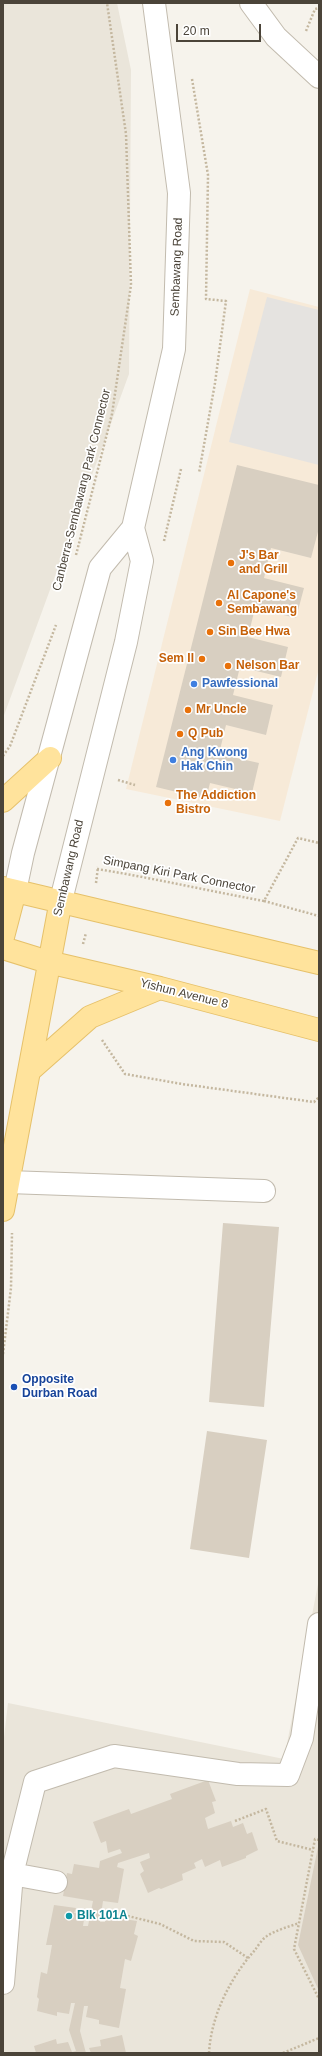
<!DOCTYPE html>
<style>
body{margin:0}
#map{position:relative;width:322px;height:2056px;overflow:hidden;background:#f6f3ec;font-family:Arial,sans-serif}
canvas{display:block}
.frame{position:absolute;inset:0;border:4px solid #4b4439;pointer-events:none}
.scale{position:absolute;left:176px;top:24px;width:85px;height:18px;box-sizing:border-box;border:2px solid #4b4439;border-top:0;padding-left:5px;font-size:12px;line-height:14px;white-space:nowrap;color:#4b4439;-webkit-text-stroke:3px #fff;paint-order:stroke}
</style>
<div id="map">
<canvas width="322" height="2056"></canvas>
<div class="frame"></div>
<div class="scale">20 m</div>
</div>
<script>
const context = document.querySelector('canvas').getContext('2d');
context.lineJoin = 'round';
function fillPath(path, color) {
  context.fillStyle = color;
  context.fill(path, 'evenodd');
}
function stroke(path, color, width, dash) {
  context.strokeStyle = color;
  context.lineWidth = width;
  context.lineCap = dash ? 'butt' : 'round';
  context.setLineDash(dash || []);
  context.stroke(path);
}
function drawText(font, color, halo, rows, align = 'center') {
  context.font = font + ' Arial,sans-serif';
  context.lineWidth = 3.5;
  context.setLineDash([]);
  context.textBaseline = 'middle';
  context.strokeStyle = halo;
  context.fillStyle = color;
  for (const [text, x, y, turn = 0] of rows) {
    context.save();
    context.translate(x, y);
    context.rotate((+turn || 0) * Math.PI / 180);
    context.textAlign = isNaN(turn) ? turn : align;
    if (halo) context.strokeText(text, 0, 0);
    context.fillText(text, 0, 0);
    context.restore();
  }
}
fillPath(new Path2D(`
 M3,3H117L131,70L129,374L3,718Z
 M319,1579V2053H3V1746L8,1703L284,1759Z`), '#eae5da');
fillPath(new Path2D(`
 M250,289L319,307V668L280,821L126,789Z`), '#f7ead8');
fillPath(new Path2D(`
 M267,297L319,310V465L229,442Z`), '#e5e3e0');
fillPath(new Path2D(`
 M237,465L319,485V528L311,558L271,548L264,578L304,588L296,618L255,608L248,637L288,647L281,677L240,667L233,695L273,705L266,735L226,725L219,754L259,763L252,793L210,783L206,799L156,787Z
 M223,1223L279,1227L264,1407L209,1402Z
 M207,1431L267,1440L249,1558L190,1549Z
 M208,1780L216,1801L212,1802L215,1813L205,1818L208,1829L231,1821L233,1827L243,1823L247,1834L252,1832L258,1850L246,1856V1858L222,1867L220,1860L205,1867L202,1859L194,1863L196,1868L182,1874L183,1880L161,1889L159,1888L148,1893L140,1874L144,1871L140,1862L150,1858L149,1853L118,1863L117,1867L124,1869L118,1903L103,1901L100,1922H105V1919L116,1921L117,1918L137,1921L134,1934L138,1936L131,1961L125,1959L120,1988L126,1989L119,2028L99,2024V2020L86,2017L88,2006H84L80,2031L86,2053H36L34,2046L56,2039L57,2044L68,2042L72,2052L76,2051L69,2030L75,2003H71L69,2014L57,2012V2016L37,2011L39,1999L37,1997L41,1972L47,1974L52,1945H46L54,1905L76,1908L74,1913L85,1914L83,1926H88L93,1901L63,1896L67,1873L72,1874L74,1864L99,1868L100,1861L122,1853L120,1849L108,1853L106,1841L101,1843L93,1822L129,1809L131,1814L172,1799L170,1794Z
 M319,1842V1991L298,1945Z
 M122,2035L126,2053H91L89,2048L101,2046L100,2040Z`), '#d8cfc1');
const minor = new Path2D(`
 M251,3L276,37L319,77
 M15,891L23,853L100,568L133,528
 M61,900L126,642L142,561L133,528L174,349L179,193L154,3
 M8,1182L264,1191
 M12,1874L56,1882
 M3,1983L12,1874L35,1782L114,1756L238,1774L288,1775L302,1738L319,1624`);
const major = new Path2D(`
 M3,801L50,758
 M3,888L319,963
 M3,937L15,891
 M3,948L48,962L160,988L319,1030
 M29,1071L90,1017L160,988
 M3,1210L61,900`);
stroke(minor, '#c2bbae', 24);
stroke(major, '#e6c16a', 24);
stroke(new Path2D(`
 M306,31L315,9L319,8
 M192,79L208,175L206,299L226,301L215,383L199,473
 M164,541L181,469
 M76,555L112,414L131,285L126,134L107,3
 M3,756L10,746L56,625
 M118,780L135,785
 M97,869C153,878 209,891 264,901L298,838L319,843
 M96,883L98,867
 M264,901L319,916
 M83,944L86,933
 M102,1040L125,1074L182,1084L314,1102L319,1097
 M3,1354L11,1288L12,1233
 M235,1821L266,1809L277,1841L313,1850
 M319,1840L315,1839L294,1949L319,1999
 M120,1914L160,1924L194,1941L224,1942L248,1958
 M209,2053C211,2016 230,1978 255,1950C258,1946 262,1939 267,1936C276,1930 288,1927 299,1923
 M283,2053L319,2038`), '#c4b79f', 2.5, [2, 2]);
stroke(minor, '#fff', 22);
stroke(major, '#ffe39c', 22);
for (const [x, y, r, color] of [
 [231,563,4,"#e8710a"],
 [219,603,4,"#e8710a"],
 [210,632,4,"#e8710a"],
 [202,659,4,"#e8710a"],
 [228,666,4,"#e8710a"],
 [194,684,4,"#3f7fe0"],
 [188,710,4,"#e8710a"],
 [180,734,4,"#e8710a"],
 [173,760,4,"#3f7fe0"],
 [168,803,4,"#e8710a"],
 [14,1387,4,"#1a4fb4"],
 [69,1916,4,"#0f9aa8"]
]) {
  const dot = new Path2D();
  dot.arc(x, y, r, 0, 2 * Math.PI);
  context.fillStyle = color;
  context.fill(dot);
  stroke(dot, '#fff', 1.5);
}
drawText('12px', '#4b4439', '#fff', [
 ["Sembawang Road",177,267,-88],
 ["Canberra-Sembawang Park Connector",82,490,-76],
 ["Sembawang Road",69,868,-77],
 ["Simpang Kiri Park Connector",179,875,11],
 ["Yishun Avenue 8",184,994,14]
]);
drawText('bold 12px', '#c56008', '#fff', [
 ["J's Bar",239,556],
 ["and Grill",239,570],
 ["Al Capone's",227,596],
 ["Sembawang",227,610],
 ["Sin Bee Hwa",218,632],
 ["Sem II",194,659,"right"],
 ["Nelson Bar",236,666],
 ["Mr Uncle",196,710],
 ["Q Pub",188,734],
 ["The Addiction",176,796],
 ["Bistro",176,810]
], 'left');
drawText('bold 12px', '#366cbe', '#fff', [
 ["Pawfessional",202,684],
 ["Ang Kwong",181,753],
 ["Hak Chin",181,767]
], 'left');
drawText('bold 12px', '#164399', '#fff', [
 ["Opposite",22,1380],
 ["Durban Road",22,1394]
], 'left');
drawText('bold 12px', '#0d838f', '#fff', [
 ["Blk 101A",77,1916]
], 'left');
</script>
